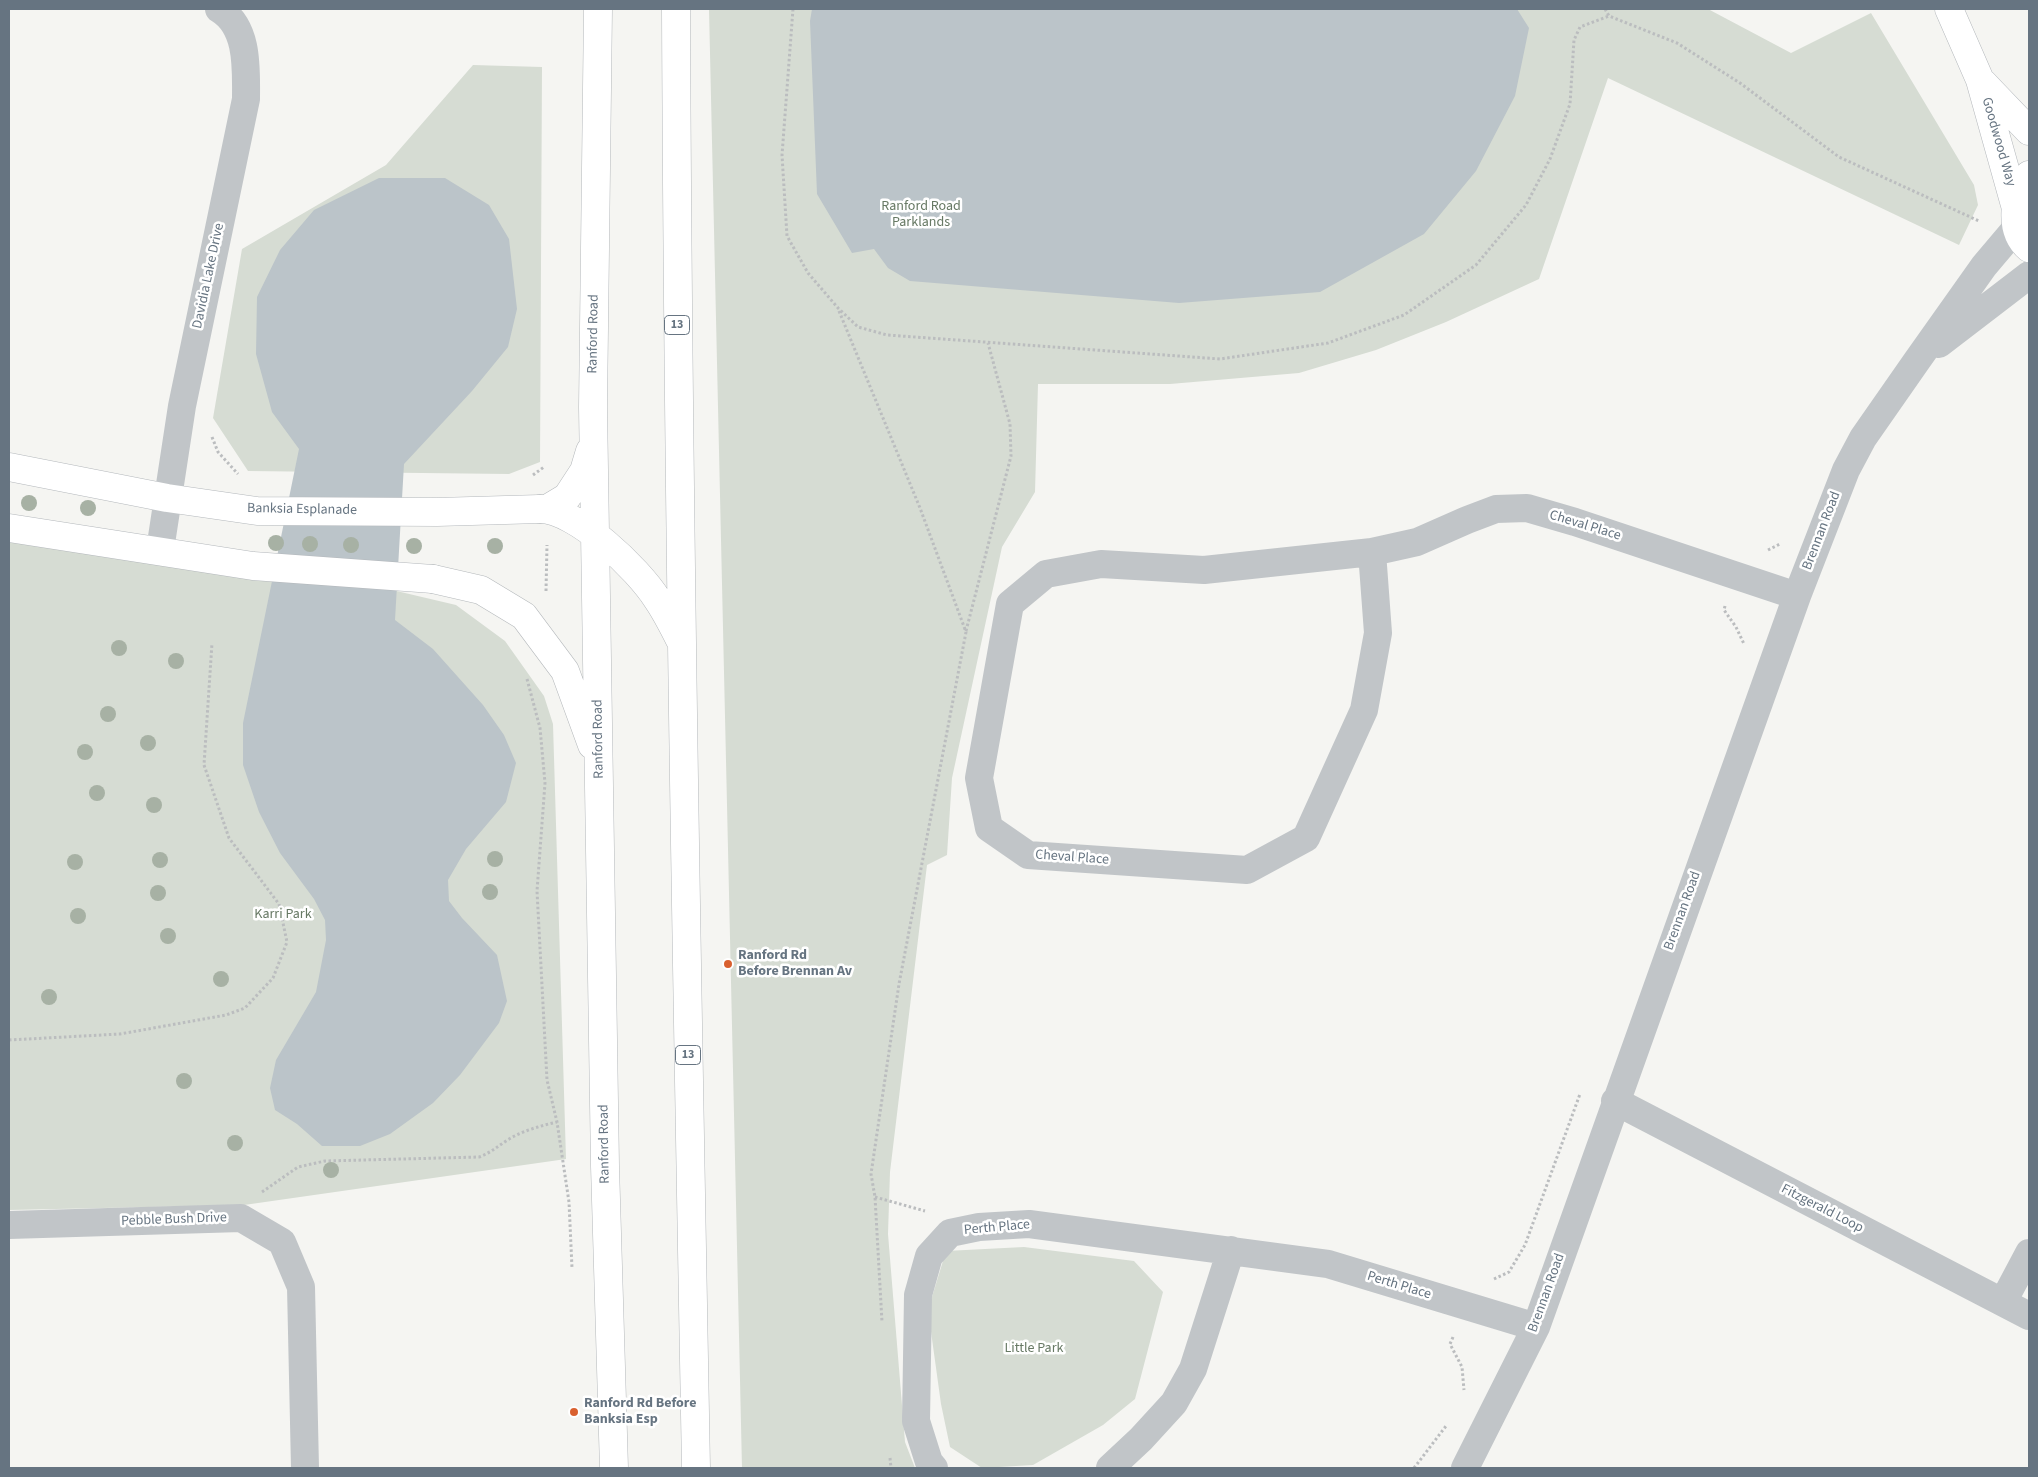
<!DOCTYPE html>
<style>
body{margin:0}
#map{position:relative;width:2038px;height:1477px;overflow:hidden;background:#f5f5f2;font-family:"Source Sans 3",sans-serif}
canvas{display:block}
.frame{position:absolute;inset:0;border:10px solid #667481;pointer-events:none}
</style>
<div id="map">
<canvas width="2038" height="1477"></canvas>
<div class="frame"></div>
</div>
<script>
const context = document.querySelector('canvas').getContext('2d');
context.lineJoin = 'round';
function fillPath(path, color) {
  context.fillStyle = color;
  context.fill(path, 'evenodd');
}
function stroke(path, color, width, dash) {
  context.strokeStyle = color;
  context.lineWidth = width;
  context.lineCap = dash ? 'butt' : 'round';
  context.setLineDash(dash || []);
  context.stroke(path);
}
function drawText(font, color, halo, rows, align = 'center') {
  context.font = font + ' "Source Sans 3",sans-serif';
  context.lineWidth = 5;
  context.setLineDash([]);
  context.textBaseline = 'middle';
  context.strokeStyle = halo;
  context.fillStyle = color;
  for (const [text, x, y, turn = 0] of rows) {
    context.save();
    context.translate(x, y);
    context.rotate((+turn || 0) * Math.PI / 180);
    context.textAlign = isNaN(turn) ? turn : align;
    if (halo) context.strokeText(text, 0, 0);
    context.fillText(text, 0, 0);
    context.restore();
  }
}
fillPath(new Path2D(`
 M709,9H1708L1791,53L1871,13L1974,185L1978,205L1959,245L1608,78L1539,279L1446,322L1376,350L1299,373L1170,384H1038L1035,492L1002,547L952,778L947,855L927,865L890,1172L888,1234L905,1442L915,1468H742Z
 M473,65L542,67L540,462L509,474L248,471L213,418L242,249L386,165Z
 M9,534L354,581L456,605L505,641L544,696L553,724L566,1159L244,1205L9,1210Z
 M1024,1247L1134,1261L1163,1292L1135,1399L1103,1425L1033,1465L982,1468L950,1447L941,1404L928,1310L946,1251Z`), '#d6dcd3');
fillPath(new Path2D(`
 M812,9H1517L1529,28L1515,96L1476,171L1424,234L1320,292L1179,303L910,281L888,268L874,249L852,253L817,194L810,21Z
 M379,178H445L489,205L509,239L517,309L508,347L472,391L404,464L395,620L433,649L483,705L504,735L516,763L506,802L466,849L448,880L449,901L462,918L497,955L507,1001L499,1023L460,1075L433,1103L390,1134L360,1146H322L297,1124L275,1110L270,1088L276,1060L316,992L326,940L325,920L314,899L280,853L259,812L243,765V723L299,449L272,412L256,354L257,297L280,250L314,210Z`), '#bbc4c9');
const secondary = new Path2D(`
 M1949,9L1980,80L2015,205
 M1983,83L2029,131
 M2029,175C2014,194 2008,230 2029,248
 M9,467L167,498L257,511L437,512L540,509
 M9,528L253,566L433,579`);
const primary = new Path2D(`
 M598,9L593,407L605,1166L614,1468
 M676,9C678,495 687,982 696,1468
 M540,509C576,509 638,569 657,599C666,612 673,626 680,640
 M547,509L567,497L584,471L590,451
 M433,579L481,590L524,616L565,671L592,745`);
stroke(secondary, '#b4b8bc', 29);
stroke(primary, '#b4b8bb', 29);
stroke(new Path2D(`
 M793,9L782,155L787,236L808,273L838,308L858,327L887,335L1220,359L1328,343L1404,315L1476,265L1526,205L1550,159L1570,104L1574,40L1580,27L1609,16
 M1605,9L1609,16L1677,43L1740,83L1839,157L1979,221
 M839,311L920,508L966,632L899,984L871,1174L875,1197L882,1322
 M212,437L218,452L238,474
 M533,475L544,467
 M1768,550L1780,544
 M546,591L547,545
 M1725,606L1724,610L1736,627L1744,644
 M966,631L1011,456L1010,424L988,343
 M527,679L540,728L545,783L537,891L547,1080L557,1122L569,1202L572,1268
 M9,1040L120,1034L226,1015L245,1008L273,978L287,942L279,904L229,838L204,765L212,643
 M262,1192L298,1167L325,1161L479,1157C490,1153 497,1147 506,1141C521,1131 540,1126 557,1122
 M875,1197L925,1211
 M1494,1279L1509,1272L1525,1245L1580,1094
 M1453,1337L1450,1344L1462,1367L1464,1390
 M890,1458L891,1468
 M1414,1468L1446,1426`), '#bbbdbf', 3, [2.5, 2.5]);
stroke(new Path2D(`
 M1939,344L2029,275
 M160,550L182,406L246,99C246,69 249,27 219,9
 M1372,552L1378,633L1364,710L1306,838L1247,870L1028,855L989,828L979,778L1010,604L1046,574L1101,564L1204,570L1372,552L1417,542L1467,520L1496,509L1527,508L1575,522L1797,596
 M1615,1101L2029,1316
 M9,1225L241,1218L282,1242L301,1287L305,1468
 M2003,1302L2029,1253
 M934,1468L929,1462L916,1421L918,1295L929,1256L950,1233L979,1227L1029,1224L1328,1264L1536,1327
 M1110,1468L1141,1439L1174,1403L1193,1369L1231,1250
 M1465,1468L1536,1327L1797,596L1846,470L1863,438L1916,362L1984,266L2017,227`), '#c1c5c8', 28);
stroke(secondary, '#fff', 28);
stroke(primary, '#fff', 28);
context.fillStyle = '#a7b1a4';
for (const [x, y] of [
 [29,503],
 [88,508],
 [276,543],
 [310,544],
 [351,545],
 [414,546],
 [495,546],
 [119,648],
 [176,661],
 [108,714],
 [148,743],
 [85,752],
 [97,793],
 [154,805],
 [495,859],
 [160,860],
 [75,862],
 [490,892],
 [158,893],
 [78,916],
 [168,936],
 [221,979],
 [49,997],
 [184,1081],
 [235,1143],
 [331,1170]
]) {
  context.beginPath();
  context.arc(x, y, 8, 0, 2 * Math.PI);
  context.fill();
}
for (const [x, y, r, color] of [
 [728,964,5,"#d9602f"],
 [574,1412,5,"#d9602f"]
]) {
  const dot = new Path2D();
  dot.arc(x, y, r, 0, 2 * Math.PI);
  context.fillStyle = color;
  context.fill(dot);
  stroke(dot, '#fff', 2);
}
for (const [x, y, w] of [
 [677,325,25],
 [688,1055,25]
]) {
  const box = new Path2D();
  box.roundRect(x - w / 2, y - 9.5, w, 19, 4);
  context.fillStyle = '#fff';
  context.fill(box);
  stroke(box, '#667481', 1);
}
drawText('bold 12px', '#667481', null, [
 ["13",677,325],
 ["13",688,1055]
]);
drawText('14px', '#667481', '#fff', [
 ["Goodwood Way",1998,142,74],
 ["Davidia Lake Drive",209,276,-78],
 ["Ranford Road",594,334,-89],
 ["Banksia Esplanade",302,510,1],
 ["Cheval Place",1585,526,17],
 ["Brennan Road",1822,531,-69],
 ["Ranford Road",599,739,-91],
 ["Cheval Place",1072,858,4],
 ["Brennan Road",1683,911,-70],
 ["Ranford Road",605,1144,-91],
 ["Fitzgerald Loop",1822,1209,27],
 ["Pebble Bush Drive",174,1220,-2],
 ["Perth Place",997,1228,-5],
 ["Perth Place",1399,1286,17],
 ["Brennan Road",1547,1293,-70]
]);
drawText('14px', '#677964', '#fff', [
 ["Ranford Road",921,207],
 ["Parklands",921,223],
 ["Karri Park",283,915],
 ["Little Park",1034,1349]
]);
drawText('bold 14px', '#667481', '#fff', [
 ["Ranford Rd",738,956],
 ["Before Brennan Av",738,972],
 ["Ranford Rd Before",584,1404],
 ["Banksia Esp",584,1420]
], 'left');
</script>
